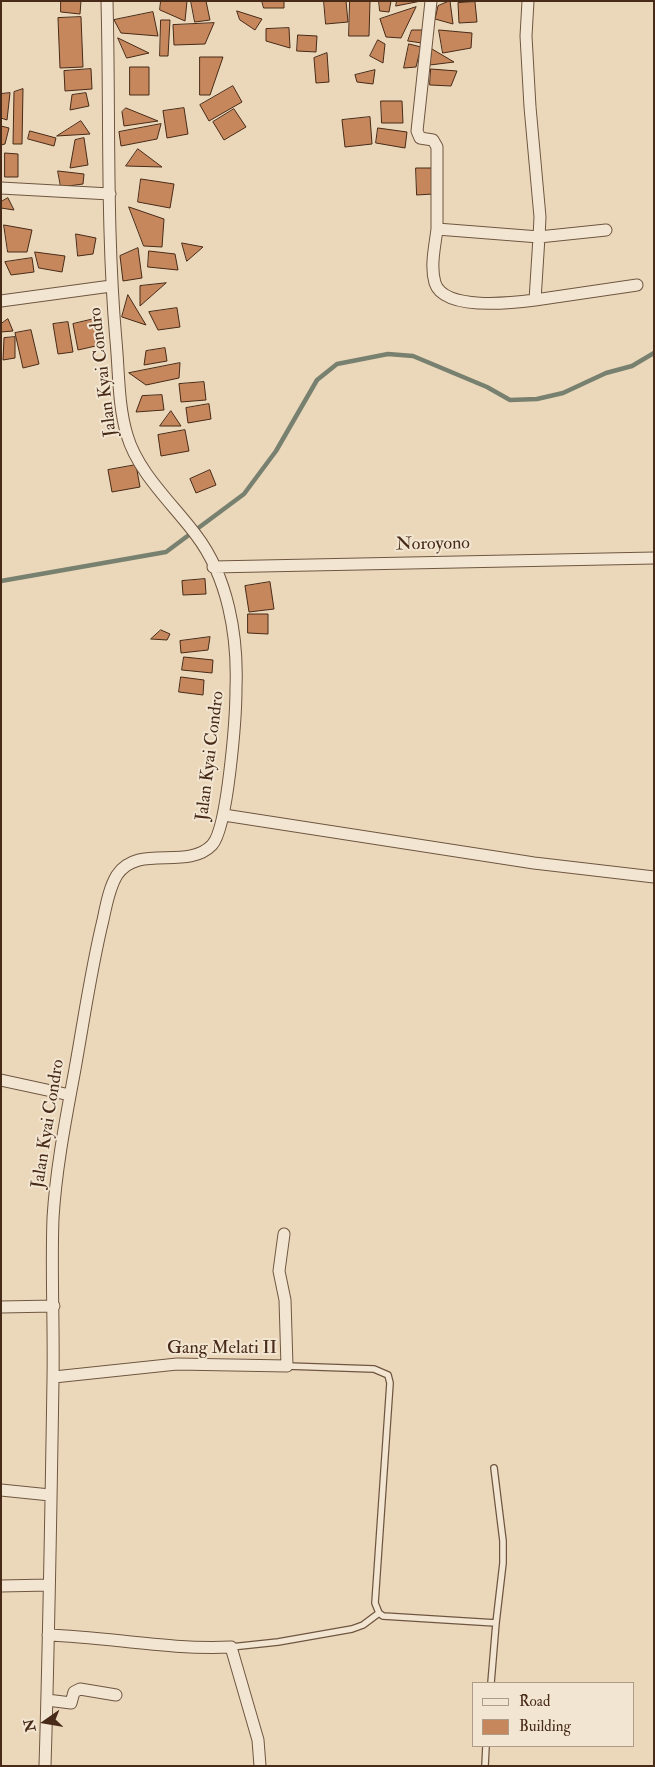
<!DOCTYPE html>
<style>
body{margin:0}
#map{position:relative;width:655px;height:1767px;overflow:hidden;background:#ebd8bb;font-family:"IM FELL Double Pica",serif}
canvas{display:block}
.frame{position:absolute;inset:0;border:2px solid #472a17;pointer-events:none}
.legend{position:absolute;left:472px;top:1682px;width:162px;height:65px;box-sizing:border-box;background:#f2e6d3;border:1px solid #ae9b88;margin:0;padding:6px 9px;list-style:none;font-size:15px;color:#472a17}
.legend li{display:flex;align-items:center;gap:10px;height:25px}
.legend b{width:25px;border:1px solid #ae9b88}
.north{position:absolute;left:20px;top:1697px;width:50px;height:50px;-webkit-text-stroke:4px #f2e6d3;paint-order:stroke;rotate:257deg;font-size:14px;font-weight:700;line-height:20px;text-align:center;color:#472a17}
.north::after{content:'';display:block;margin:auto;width:18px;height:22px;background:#472a17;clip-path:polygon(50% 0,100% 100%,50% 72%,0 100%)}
</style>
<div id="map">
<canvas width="655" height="1767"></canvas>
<div class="frame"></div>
<ul class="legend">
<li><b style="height:6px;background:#f2e6d3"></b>Road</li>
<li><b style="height:14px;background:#c6875c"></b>Building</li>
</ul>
<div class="north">N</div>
</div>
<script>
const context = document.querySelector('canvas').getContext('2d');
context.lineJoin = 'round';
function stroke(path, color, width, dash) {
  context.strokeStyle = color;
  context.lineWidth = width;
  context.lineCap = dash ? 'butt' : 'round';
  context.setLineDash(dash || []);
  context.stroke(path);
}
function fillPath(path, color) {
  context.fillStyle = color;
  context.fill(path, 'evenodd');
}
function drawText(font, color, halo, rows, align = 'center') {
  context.font = font + ' "IM FELL Double Pica",serif';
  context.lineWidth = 4;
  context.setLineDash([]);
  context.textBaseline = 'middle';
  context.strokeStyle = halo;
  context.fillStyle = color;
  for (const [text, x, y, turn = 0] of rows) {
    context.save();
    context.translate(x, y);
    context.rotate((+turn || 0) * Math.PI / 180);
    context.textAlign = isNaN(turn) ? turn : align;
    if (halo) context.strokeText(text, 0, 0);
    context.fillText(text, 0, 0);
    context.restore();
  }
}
stroke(new Path2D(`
 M1,581L166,552L244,494L276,451L317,380L337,364L388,354L413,356L487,387L510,400L537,399L563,393L606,373L632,366L654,353`), '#78816f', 4.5);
const building = new Path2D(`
 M61,1H81L80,14L61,12Z
 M161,1H187L185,21L160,10Z
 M191,1H206L210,20L195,22Z
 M262,1H284V8H264Z
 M324,1H346L348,22L326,24Z
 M350,1H370L369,36H349Z
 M379,1H391L389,12L380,11Z
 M397,1H421L396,6Z
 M450,1L453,24L435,19L438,6Z
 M475,2L477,22L459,23L458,3Z
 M416,7L401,38L386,37L380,19Z
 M237,11L262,19L255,30L240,20Z
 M153,12L158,36L121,33L114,20Z
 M81,17L83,67L60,68L58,18Z
 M161,20H170L168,56H160Z
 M214,23L205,44L174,45L173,25Z
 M289,28L290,48L266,41V29Z
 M412,30H423L422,43L408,41Z
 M439,30L472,33L471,48L443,53Z
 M298,35L317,36L316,52L297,51Z
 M118,38L149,53L127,58Z
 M378,40L385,44L383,63L370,56Z
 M409,44L421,47L416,67L404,68Z
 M432,49L454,62L430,65Z
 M327,53L329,82L316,83L314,58Z
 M200,57H223L210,95H200Z
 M130,67H149V95H130Z
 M91,69L92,89L65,91L64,71Z
 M431,69L457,71L451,86L430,85Z
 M375,70L373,84L357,82L355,75Z
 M233,86L242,102L209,121L200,105Z
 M23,89L22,144H13L14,92Z
 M10,93L7,120L1,118V94Z
 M86,93L89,106L70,110L72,95Z
 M381,101H402L403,123H382Z
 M126,108L158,121L124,126L122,112Z
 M184,108L188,134L167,138L163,111Z
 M234,109L246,127L224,140L213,122Z
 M370,117L372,144L345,147L342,120Z
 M81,121L90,134L57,136Z
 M161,124L157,139L121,146L119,132Z
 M1,126L9,128L5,144L1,145Z
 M378,128L407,132L405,148L376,143Z
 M30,131L56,138L54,146L28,139Z
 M84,138L88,165L70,168L75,140Z
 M138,149L162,167L126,166Z
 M5,153L18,154V177H5Z
 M416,168H432L433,194L417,195Z
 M58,171L84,174L83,184L61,187Z
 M141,179L174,184L170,208L138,202Z
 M8,198L14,210L1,208V202Z
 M129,207L164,219L162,247L144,246Z
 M4,225L32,230L27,252H8Z
 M76,234L96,238L93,254L78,256Z
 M182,243L203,247L187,261Z
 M138,248L142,278L123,281L120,256Z
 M149,251L175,254L178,270L148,267Z
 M35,252L65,256L62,272L39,268Z
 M32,258L34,272L11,275L5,262Z
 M166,283L140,306V286Z
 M128,295L146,325L122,317Z
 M177,308L180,327L158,330L149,312Z
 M8,319L13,331L1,332V324Z
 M94,319L100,345L78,350L73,324Z
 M68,322L73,352L58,354L53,324Z
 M31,330L39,364L23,368L15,333Z
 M15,337V358L3,360L4,338Z
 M165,348L167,361L144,365L146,351Z
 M180,363L179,378L146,385L129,373Z
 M204,382L206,400L181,402L179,384Z
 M162,395L164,410L136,412L142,396Z
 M209,404L211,419L188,423L186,408Z
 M171,411L181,426H160Z
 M185,430L189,451L161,456L158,435Z
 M136,465L140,487L112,492L108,470Z
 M210,470L216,485L196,493L190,479Z
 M205,579L206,594L183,595L182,581Z
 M270,582L274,609L249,612L245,586Z
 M248,614H268V634L248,633Z
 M161,630L170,634L167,640L151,639Z
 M210,637L208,650L181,653L180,641Z
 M184,657L213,660L212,673L182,670Z
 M181,677L204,680L203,695L179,692Z`);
fillPath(building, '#c6875c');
stroke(building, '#472a17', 1);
const service = new Path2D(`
 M287,1366L374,1369L388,1375L390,1383L375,1603L379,1613L383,1616L496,1623L503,1563V1541L494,1468
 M231,1647L278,1642L352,1629L363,1625L379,1613
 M491,1683L496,1623
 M485,1766L486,1746`);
const minor = new Path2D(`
 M431,1L417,131L420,138L433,140L437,147V229L539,237L535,300L637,285
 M528,1L526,36L530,107L540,217L539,237L606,230
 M1,188L110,194
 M437,229C435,246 430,266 435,283C444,311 512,303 535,300
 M1,301L111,286
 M213,567L654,558
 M224,815L534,863L654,877
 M1,1080L70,1095
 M1,1307L54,1306
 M54,1377L177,1364L287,1366L285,1300L279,1271L284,1234
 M1,1490L50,1495
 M1,1586L49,1585
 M48,1635C109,1637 169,1650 231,1647L258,1740L260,1766
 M47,1700L71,1703L74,1692L80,1689L116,1695
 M45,1766C49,1637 51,1508 53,1379C54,1325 51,1272 53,1218C56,1168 66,1118 75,1069C84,1019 91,969 103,920C106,906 109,888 117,875C138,843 187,871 212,845C228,828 236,715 236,688C238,636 228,577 196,535C173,504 138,473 127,435C118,405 119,372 116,341C106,228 110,114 107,1`);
stroke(service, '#705640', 8);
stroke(minor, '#705640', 13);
stroke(service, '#f2e6d3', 5.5);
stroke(minor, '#f2e6d3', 11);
drawText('18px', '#472a17', '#f2e6d3', [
 ["Jalan Kyai Condro",104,372,-97],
 ["Noroyono",433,545,-1],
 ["Jalan Kyai Condro",211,756,-83],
 ["Jalan Kyai Condro",49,1124,-81],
 ["Gang Melati II",222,1349]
]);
</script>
